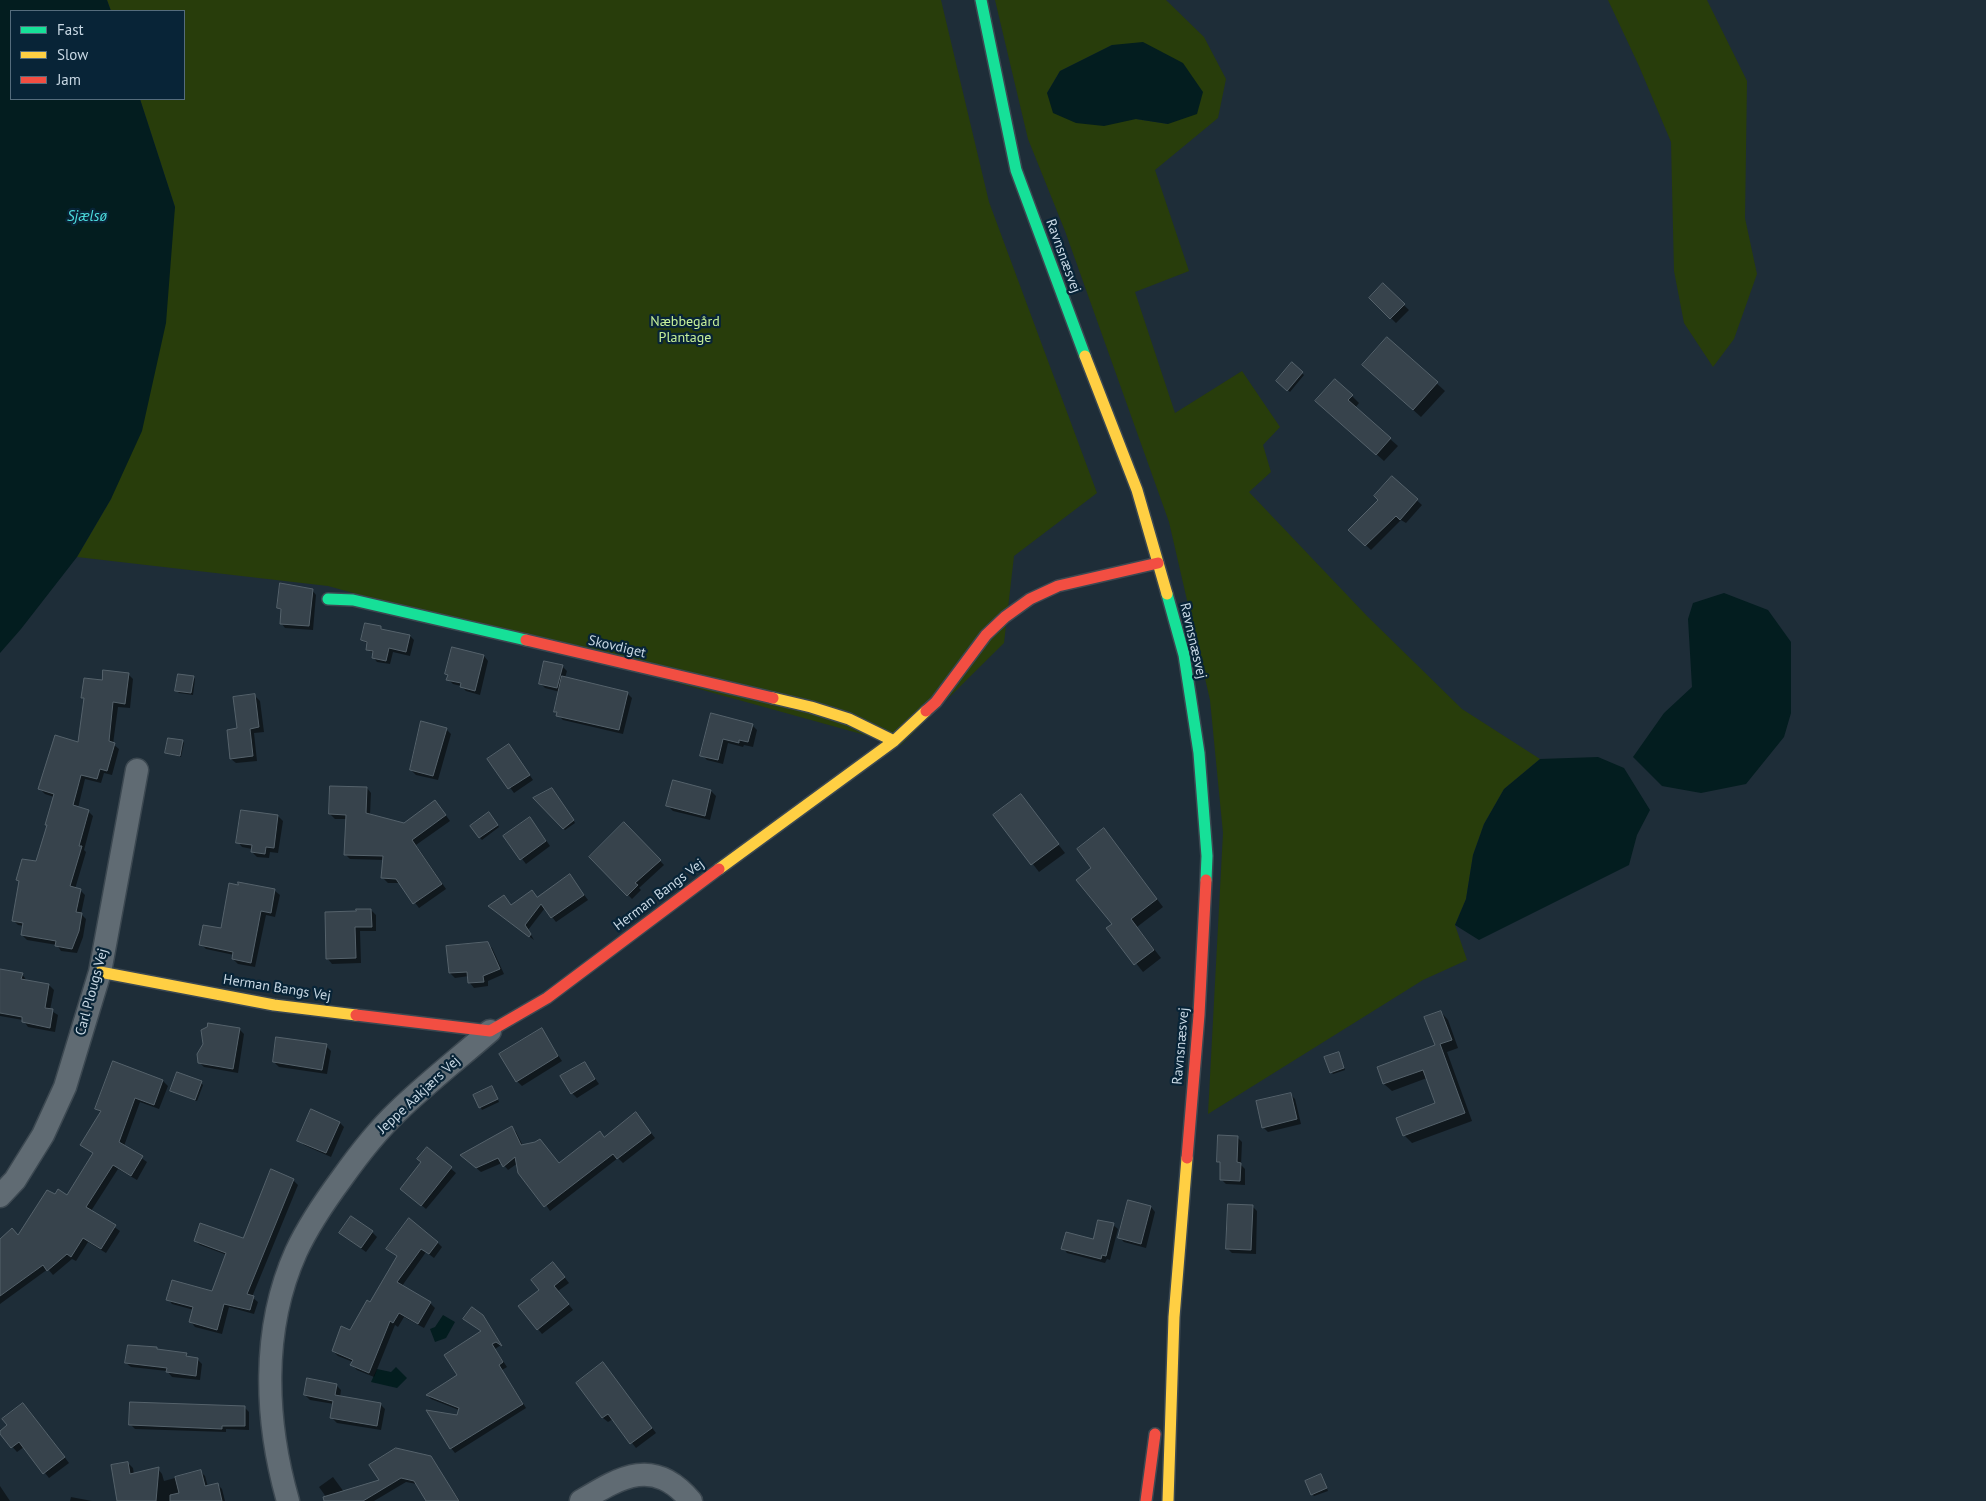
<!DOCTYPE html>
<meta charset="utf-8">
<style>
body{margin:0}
#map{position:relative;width:1986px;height:1501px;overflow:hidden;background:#1e2d38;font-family:"PT Sans",sans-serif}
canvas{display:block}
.legend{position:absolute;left:10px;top:10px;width:175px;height:90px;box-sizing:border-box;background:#082437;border:1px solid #556c7c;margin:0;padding:6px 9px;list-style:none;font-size:15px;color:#c8d8e4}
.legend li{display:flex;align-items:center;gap:10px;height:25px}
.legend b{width:25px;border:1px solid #556c7c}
</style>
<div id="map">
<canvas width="1986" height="1501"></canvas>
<ul class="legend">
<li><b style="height:6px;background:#16e098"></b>Fast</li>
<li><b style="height:6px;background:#ffcf43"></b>Slow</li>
<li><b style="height:6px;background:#f24e42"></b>Jam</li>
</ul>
</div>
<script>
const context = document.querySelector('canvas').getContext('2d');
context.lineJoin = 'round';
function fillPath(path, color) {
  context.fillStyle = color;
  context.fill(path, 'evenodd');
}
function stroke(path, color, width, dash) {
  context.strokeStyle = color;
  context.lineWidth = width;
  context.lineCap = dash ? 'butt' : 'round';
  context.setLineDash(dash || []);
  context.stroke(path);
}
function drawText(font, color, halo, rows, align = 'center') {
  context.font = font + ' "PT Sans",sans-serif';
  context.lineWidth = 4.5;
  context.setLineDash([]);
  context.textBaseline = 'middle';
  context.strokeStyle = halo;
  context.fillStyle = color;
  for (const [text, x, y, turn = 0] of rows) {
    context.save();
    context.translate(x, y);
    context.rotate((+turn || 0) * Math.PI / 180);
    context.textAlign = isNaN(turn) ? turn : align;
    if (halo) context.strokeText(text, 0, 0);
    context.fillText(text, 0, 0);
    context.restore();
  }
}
fillPath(new Path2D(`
 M107,0H941L989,202L1097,493L1014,556L1004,643L901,745L328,586L77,557L111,499L175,207L140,99H184V11H111Z
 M995,0H1166L1204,37L1226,79L1218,118L1155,170L1189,271L1135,292L1175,413L1242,371L1280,427L1263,445L1271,472L1249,492L1367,616L1462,709L1540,759L1504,789L1484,824L1473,855L1466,899L1455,925L1467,960L1423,980L1208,1114L1223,833L1210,700L1169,522L1065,231L1028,139ZM1112,45L1168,124L1136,119L1047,93L1060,71Z
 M1608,0H1707L1747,81L1745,218L1757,274L1734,339L1713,367L1684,323L1674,271L1671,142L1639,66Z`), '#283d0b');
fillPath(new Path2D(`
 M0,0H107L111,11H11V99H140L175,207L166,323L142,431L111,499L77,557L21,629L0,653Z
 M1143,42L1183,63L1203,92L1197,114L1168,124L1136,119L1104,126L1076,123L1053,113L1047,93L1060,71L1112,45Z
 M1724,593L1768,610L1791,642V713L1784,737L1746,784L1701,793L1662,786L1633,757L1664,713L1692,687L1688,619L1693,603Z
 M1598,757L1624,768L1650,810L1637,835L1629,865L1479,940L1455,925L1466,899L1473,855L1484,824L1504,789L1540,759Z
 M443,1315L455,1322L446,1338L435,1342L430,1329L435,1327Z
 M396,1367L407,1378L397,1388L371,1382L377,1369L391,1372Z`), '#031d1f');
fillPath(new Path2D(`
 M1383,285L1409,310L1396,323L1370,298Z
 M1388,339L1445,391L1421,417L1372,373Z
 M1292,364L1304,375L1290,392L1278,381Z
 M1352,396L1359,403L1355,408L1398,446L1384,461L1325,408Z
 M1392,478L1422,505L1406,523L1401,520L1371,550L1350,530L1379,500Z
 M312,590L316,595L313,630L285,628L281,623L282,611L279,608Z
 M380,627L383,630L410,636L414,640L410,656L393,652L390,664L377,662L373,657L374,654L367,649V644L363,640Z
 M484,656L488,661L480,695L466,691L461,686L453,684L448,679Z
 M562,666L567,671L565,678L627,693L632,698L623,734L563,720L558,715L555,711L560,692L545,688L541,684Z
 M128,674L133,679L130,708L118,707L113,744L119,749L112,775L104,773L101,783L85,779L78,808L88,811L93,816L84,850L86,852L75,889L80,890L85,895L81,914L86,919L83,937L77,953L61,951L57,945L27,940L22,935L24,926L18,925L14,921L20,882L17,880L37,863L48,826L46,824L54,797L45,794L40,789L79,743L85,699L83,697L103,682Z
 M193,677L195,679L193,695L179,693L177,691Z
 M255,696L260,701L264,732L254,733L257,761L236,763L231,759L238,730Z
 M711,715L752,725L757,730L753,747L744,745L743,747L728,743L723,764L707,760L702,755Z
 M446,729L451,734L438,780L416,775L411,770Z
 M182,741L184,743L181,757L166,753Z
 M513,751L533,780L514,793L489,759Z
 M674,782L711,791L716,796L710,820L673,811L668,806Z
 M367,788L371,793L370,815L404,825L440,807L450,821L416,845L446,889L419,908L400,883H388L383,878L384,860L350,859L345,854L347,819H335L330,814Z
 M554,791L575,823L565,830L535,799Z
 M1020,796L1065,853L1039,872L995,815Z
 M278,816L283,821L278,853L270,852L269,858L257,857L252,852V849L242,847L238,842Z
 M491,816L499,827L482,840L480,838Z
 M534,823L550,846L526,864L505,837Z
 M624,824L664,865L639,888L641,890L632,899L591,857Z
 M1104,830L1163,907L1137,927L1161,958L1143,972L1108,928L1114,924L1093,868Z
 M570,876L588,900L556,922L545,908L528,930L534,940L494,910L537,898Z
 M275,891L280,895L275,917L266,915L255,967L238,964L233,959L234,955L206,949L201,944Z
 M371,910L376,915V931H360L361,963L332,964L328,959L357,912Z
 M487,943L492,948L504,974L488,981V986L474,988L470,983L469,976L455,978L450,973Z
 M0,972L22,974L27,981L49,985L54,990L50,1010L58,1015L55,1032L28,1027L23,1020L0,1016Z
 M1441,1012L1448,1020L1458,1048L1447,1052L1472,1121L1412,1143L1404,1135L1437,1104L1427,1078L1392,1091L1384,1084L1379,1067L1437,1046Z
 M239,1029L244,1034L238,1073L204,1067L199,1062Z
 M541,1030L562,1061L522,1086L517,1081Z
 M326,1046L331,1051L327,1074L279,1067L274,1062Z
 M1338,1053L1345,1070L1333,1074L1331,1072Z
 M114,1063L163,1081L168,1086L159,1109L140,1102L124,1146L147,1162L137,1180L118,1169L91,1211L120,1231L106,1253L88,1242L76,1261L72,1259L53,1275L48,1269L0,1304V1241L19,1237L55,1196L68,1197L94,1154L82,1145L101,1113L97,1108Z
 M584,1063L599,1084L577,1098L572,1093Z
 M201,1083L203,1085L197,1101L171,1091Z
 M494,1090L499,1102L482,1110L475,1096Z
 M1290,1094L1295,1099L1301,1124L1268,1132L1263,1127Z
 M640,1119L655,1138L623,1163L618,1158L550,1211L518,1163L508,1170L502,1163L481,1172L462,1156L512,1128L516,1132L523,1146L559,1164Z
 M340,1123L344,1127L331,1157L304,1145L299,1140Z
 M1237,1137L1242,1142L1241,1165L1245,1169V1185L1226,1184L1221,1179V1164L1219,1161Z
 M427,1149L456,1173L426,1209L407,1193L423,1163Z
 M293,1180L298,1185L252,1297L258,1302L254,1314L229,1307L222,1334L195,1327L191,1322L194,1310L172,1304L168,1299L213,1293L227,1255L200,1245L195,1241L244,1240Z
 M1252,1206L1257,1211L1256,1254L1232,1253L1227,1248Z
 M1151,1207L1155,1212L1146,1248L1124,1242L1119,1237Z
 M1113,1225L1118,1229L1110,1260L1107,1259L1105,1263L1067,1253L1063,1248L1094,1240Z
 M372,1232L377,1237L366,1252L345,1237Z
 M437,1242L442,1247L434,1258L426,1252L402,1286L430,1303L435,1308L424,1328L404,1317L398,1327L395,1325L374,1377L357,1370L352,1365L353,1362L338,1356L333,1351L370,1304L398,1257L388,1249Z
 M558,1269L569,1283L558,1291L573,1310L542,1334L538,1329L541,1290Z
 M482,1316L487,1321L503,1347L501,1345L495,1349L507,1367L502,1370L526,1408L455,1453L451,1448L459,1410L431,1399L427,1395L459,1375L482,1332L465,1319Z
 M156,1348L159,1351L186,1354L190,1358L197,1359L202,1364L200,1380L172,1377L167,1371L131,1367L126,1363Z
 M607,1369L656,1433L636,1448L613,1419L608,1422L603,1418L577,1383Z
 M336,1385L341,1390L340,1397L380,1404L385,1409L381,1430L337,1423L332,1418L334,1404L310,1400L305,1395Z
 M245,1408L249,1412V1430L226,1429V1432L135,1429L131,1425Z
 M28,1409L69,1463L49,1478L24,1447L17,1452L0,1433Z
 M430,1457L460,1501H435L417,1484L406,1482L374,1501H329L319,1487L333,1477L344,1492L381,1481Z
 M128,1463L133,1468L134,1475L158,1469L162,1474L164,1481L200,1471L205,1476L208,1487L218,1485L222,1489L225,1501H118Z
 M1322,1477L1328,1491L1314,1496L1312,1494Z
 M0,1486L10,1501H0Z
 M71,1497L92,1501H70Z`), '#0007');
const building = new Path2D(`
 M1383,283L1405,304L1390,319L1369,298Z
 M1387,337L1438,382L1413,410L1362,365Z
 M1292,362L1303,372L1287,391L1276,381Z
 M1335,379L1353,395L1348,400L1391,438L1376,455L1315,401Z
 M1392,476L1418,499L1400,520L1396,516L1365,546L1348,530L1378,500L1374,496Z
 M280,583L313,589L309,626L280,624L281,609L277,608Z
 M365,623L381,626V629L410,635L406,652L389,648L386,661L372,658L373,651L366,650L367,642L361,640Z
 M452,647L484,655L475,691L460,687L461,683L446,680L448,675L445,674Z
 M544,661L563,665L557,688L539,684Z
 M103,670L129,673L125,704L113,702L109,741L115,743L107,771L100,769L97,779L81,775L73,805L89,810L79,846H82L70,886L81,889L76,912L82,913L79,931L72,949L55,946L56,941L21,935L23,923L12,921L19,881L16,880L22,859L36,861L47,825H45L54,794L38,789L55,735L78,742L84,698H81L84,678L102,680Z
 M178,674L194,676L191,693L175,691Z
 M562,676L628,692L619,730L556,716L557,712H554Z
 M255,694L259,727L250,729L253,756L230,759L227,730L237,728L233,697Z
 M711,713L753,724L748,742L739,740V743L723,739L718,760L700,756Z
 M421,721L447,728L433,776L410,770Z
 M168,738L183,740L180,756L165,753Z
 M509,744L530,775L508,789L487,759Z
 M673,780L711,790L705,816L666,806Z
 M330,786L367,787L366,813L404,823L435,800L446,815L412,840L442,884L413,904L396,879L381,878L383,856L344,855L346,815L329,814Z
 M552,788L574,820L563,829L533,798Z
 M1021,794L1059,844L1031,865L993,815Z
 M241,810L278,815L274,848L266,847L265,854L251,852L252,845L236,843Z
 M489,812L498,825L479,838L470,826Z
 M530,817L546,841L520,860L503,836Z
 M624,822L661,860L635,883L638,885L627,896L589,857Z
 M1104,828L1157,899L1131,919L1154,950L1134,965L1106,928L1112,924L1076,880L1091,868L1077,849Z
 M570,874L584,895L551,918L541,904L525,925L531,934L529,937L488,906L504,895L511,905L532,890L537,897Z
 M238,882L275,889L271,913L261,911L251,963L232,959L233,952L199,945L203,925L221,928L229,883L238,885Z
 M356,909H371L372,927H355L356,958L326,959L325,912L356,911Z
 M488,942L500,969L483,976L484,982L468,983L467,972L449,973L446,946Z
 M0,969L23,973L21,979L49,984L45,1008L53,1009L50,1028L22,1022V1017L0,1013Z
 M1441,1011L1452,1040L1440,1044L1465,1113L1403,1136L1396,1118L1435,1103L1423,1070L1383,1084L1377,1067L1435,1045L1424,1017Z
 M208,1023L240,1028L233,1069L198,1063L197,1054L203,1044L201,1030L207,1027Z
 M542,1028L558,1056L516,1082L499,1054Z
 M276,1037L327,1044L322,1070L273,1062Z
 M1339,1052L1344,1068L1330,1073L1324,1057Z
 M113,1061L163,1080L154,1105L135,1098L119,1142L143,1156L131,1176L113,1165L86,1207L116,1225L101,1249L83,1238L71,1257L67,1254L47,1271L43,1265L0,1296V1239L12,1228L18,1235L47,1190L55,1194L58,1189L67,1195L93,1153L80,1145L101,1111L95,1109Z
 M585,1062L595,1079L571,1094L560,1076Z
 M177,1072L202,1081L195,1100L170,1091Z
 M492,1086L498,1099L479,1108L473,1095Z
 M1291,1093L1297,1119L1262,1128L1256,1101Z
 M311,1109L340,1122L326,1153L297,1141Z
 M636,1112L651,1133L617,1159L613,1154L544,1207L518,1173L515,1157L503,1167L498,1158L476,1168L460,1155L512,1126L521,1145L535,1142L540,1139L559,1163L600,1131L604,1137Z
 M1218,1135L1238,1136L1237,1162L1241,1163L1240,1181L1220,1180V1162H1217Z
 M427,1147L452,1167L421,1206L400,1189L421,1162L417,1159Z
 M271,1169L294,1179L247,1294L254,1296L250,1310L224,1304L217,1330L189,1322L193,1307L166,1300L172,1280L212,1291L226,1253L194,1241L200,1223L243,1238Z
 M1128,1200L1151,1206L1141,1244L1118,1238Z
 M1228,1204L1253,1205L1251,1250L1226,1249Z
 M351,1216L373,1231L361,1248L339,1233Z
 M409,1218L438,1242L429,1254L421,1249L397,1282L431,1302L418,1324L399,1313L393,1323L390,1321L369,1373L350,1365L353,1360L332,1351L341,1326L350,1330L367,1300L370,1302L397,1256L386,1249Z
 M1098,1220L1114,1223L1106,1256L1102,1255L1101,1259L1061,1249L1066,1232L1093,1239Z
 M553,1262L565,1277L554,1286L569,1304L537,1330L518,1306L539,1290L531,1280Z
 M472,1307L483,1315L502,1346L496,1342L492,1344L503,1362L499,1365L523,1404L450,1449L426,1410L457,1415L459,1408L426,1395L457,1375L444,1355L481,1331L463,1319Z
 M128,1345L157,1347V1349L187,1353L186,1356L198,1358L196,1376L166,1372L167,1368L125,1363Z
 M603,1362L652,1428L630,1444L608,1414L602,1418L576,1383Z
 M307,1378L337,1384L335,1395L381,1403L377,1426L330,1418L333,1401L304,1395Z
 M130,1402L245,1406V1426H222V1429L129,1425Z
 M23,1403L65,1457L43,1474L19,1442L11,1448L0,1434V1431L7,1425L2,1419Z
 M396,1448L431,1456L459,1501H426L414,1481L401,1478L363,1501H324L323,1497L379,1480L369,1465Z
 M128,1462L130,1474L159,1467L156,1501H117L111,1465Z
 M201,1470L205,1486L218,1483L222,1501H170V1495L179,1493L175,1477Z
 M1321,1474L1327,1488L1311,1495L1305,1481Z`);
fillPath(building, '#37434c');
stroke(building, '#55626b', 1);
const street = new Path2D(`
 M0,1196L15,1180L43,1135L65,1087L100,972L137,770
 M288,1501C265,1421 261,1330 296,1252C308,1226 325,1201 342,1178C359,1154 377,1131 398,1111C427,1083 459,1058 490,1031
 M581,1501C622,1476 654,1457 691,1501`);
const fast = new Path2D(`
 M981,0L1016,170L1085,356
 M1167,594L1184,655L1199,753L1207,856L1206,880
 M328,599L353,600L526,640`);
const slow = new Path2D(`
 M1085,356L1137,490L1167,594
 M773,698L811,707L849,719L894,741
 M719,869L894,741L926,711
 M100,972L274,1005L356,1015
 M1168,1501L1174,1317L1187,1158`);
const jam = new Path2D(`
 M526,640L773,698
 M926,711L936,702L986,635L1005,617L1030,599L1058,586L1158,563
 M356,1015L490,1031L547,998L719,869
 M1187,1158L1199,1015L1206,880
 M1146,1501L1155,1434`);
stroke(street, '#3c4851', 25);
stroke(fast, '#3c4851', 14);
stroke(slow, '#3c4851', 14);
stroke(jam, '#3c4851', 14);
stroke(street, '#606b73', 22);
stroke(fast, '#16e098', 11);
stroke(slow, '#ffcf43', 11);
stroke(jam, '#f24e42', 11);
drawText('14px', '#c8d8e4', '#082437', [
 ["Ravnsnæsvej",1063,256,70],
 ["Ravnsnæsvej",1193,641,77],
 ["Skovdiget",617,647,13],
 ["Herman Bangs Vej",659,895,-37],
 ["Herman Bangs Vej",277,988,9],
 ["Carl Plougs Vej",92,992,-75],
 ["Ravnsnæsvej",1181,1046,-85],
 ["Jeppe Aakjærs Vej",419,1095,-43]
]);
drawText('14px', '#c7f099', '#082437', [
 ["Næbbegård",685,322],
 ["Plantage",685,338]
]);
drawText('italic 15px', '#4ddddf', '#082437', [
 ["Sjælsø",87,217]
]);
</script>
